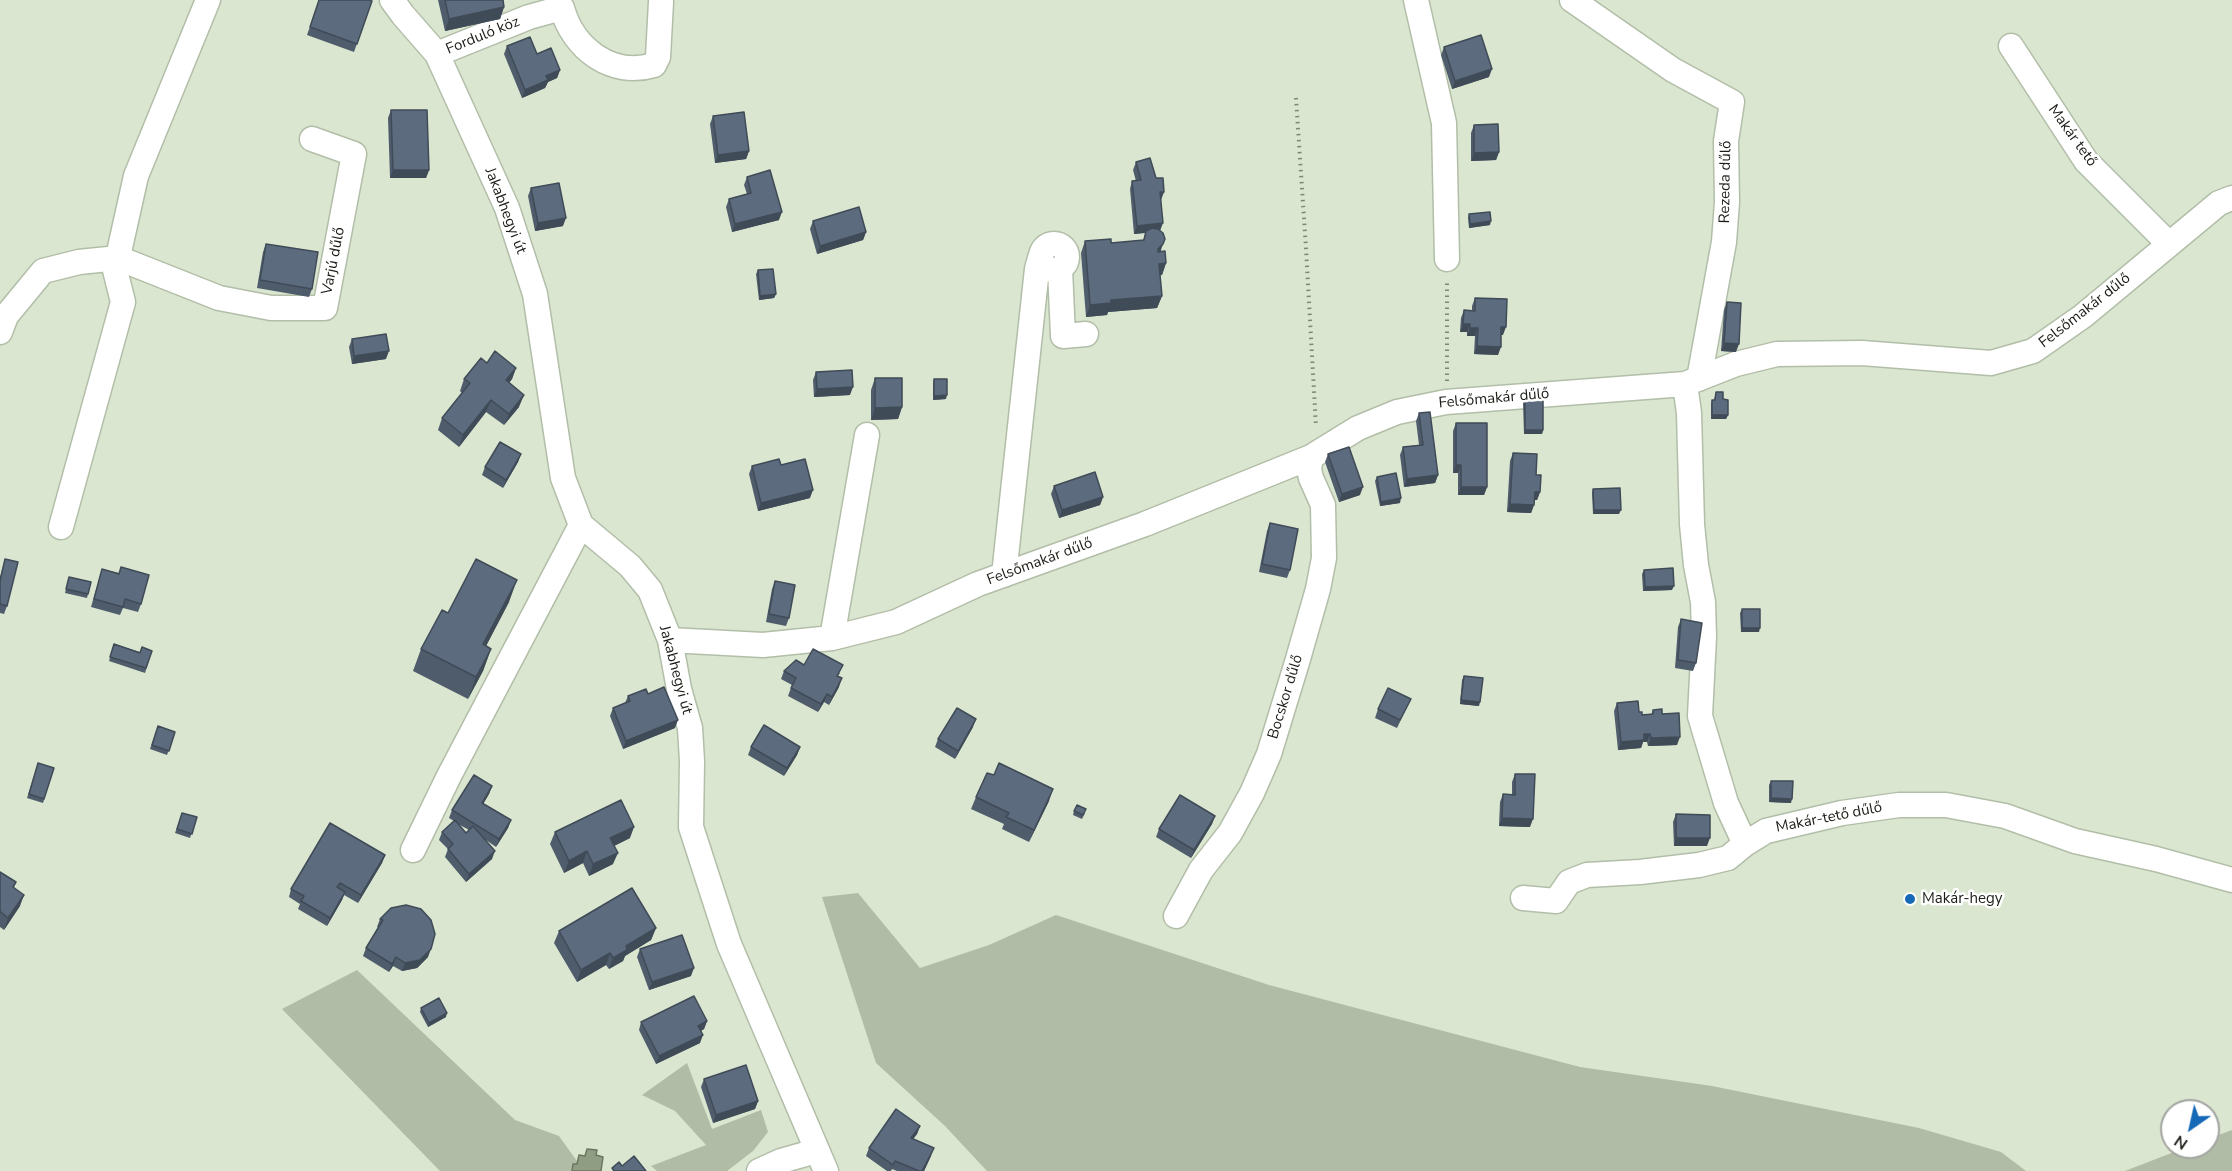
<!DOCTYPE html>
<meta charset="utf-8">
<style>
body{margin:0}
#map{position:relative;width:2232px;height:1171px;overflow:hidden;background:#dae6cf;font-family:"Nunito Sans",sans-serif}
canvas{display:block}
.north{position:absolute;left:2160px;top:1099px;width:60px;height:60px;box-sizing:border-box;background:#fff;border:2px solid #a3a5a2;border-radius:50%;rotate:214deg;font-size:16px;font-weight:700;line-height:24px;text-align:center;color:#1a1e16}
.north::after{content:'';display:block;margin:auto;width:21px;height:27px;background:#1669b7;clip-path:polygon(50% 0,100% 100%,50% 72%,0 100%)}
</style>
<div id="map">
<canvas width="2232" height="1171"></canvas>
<div class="north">N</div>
</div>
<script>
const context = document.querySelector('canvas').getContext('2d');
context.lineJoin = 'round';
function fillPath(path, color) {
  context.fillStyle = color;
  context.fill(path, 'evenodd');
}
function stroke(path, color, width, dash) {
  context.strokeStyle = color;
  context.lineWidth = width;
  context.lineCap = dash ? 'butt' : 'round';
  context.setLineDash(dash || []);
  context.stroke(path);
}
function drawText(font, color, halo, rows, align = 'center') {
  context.font = font + ' "Nunito Sans",sans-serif';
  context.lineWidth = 5;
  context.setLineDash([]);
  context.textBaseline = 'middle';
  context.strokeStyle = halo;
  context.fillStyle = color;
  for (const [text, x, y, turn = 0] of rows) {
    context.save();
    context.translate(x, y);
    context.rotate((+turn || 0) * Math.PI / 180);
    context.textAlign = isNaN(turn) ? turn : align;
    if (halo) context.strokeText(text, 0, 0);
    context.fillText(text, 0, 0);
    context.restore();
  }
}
fillPath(new Path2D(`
 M858,893L920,968L989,945L1056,915L1269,985L1580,1067L1712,1086L1919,1128L2001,1152L2026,1171H987L945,1126L876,1063L822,897Z
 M357,970L515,1120L559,1136L584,1171H440L282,1009Z
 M687,1063L712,1129L761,1110L768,1132L753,1151L727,1171H657L651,1166L706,1145L675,1111L642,1095Z
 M2232,1130V1171H2125L2187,1147H2208V1139Z`), '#b0bca5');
const water = new Path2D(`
 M587,1149L597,1150L596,1155L603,1157L601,1171H572L573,1164H577L579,1155L585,1156Z`);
fillPath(water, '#8f9d82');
stroke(water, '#6c7762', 1.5);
const minor = new Path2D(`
 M392,0L403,15L437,54L507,208L535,294L563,478L581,525L630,566L650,590L670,640L679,689L690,728L692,761L691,827L729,944L826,1171
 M1416,0L1444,123L1447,259
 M1572,0L1673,70L1732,102L1726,141L1727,202L1724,242L1699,379
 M2011,46L2086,161L2169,244
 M437,54L529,17L562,8C573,48 611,78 654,65L658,57L661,2
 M1041 257a13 13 0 1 1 26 0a13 13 0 1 1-26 0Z
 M1060,269L1063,336L1086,334
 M0,332L6,316L43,271L79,262L118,258L219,298L271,308H325L354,154L312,139
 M1685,384L1689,413L1692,524L1696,565L1703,602L1704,637L1700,716L1726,803L1745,844L1766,831L1842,813L1899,805H1946L2005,816L2075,841L2156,859L2232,880
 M61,527L123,302L115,270L136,176L208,0
 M1004,575L1037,269L1040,258
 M832,638L867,435
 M670,640L763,645L832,638L896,622L978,584L1145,524L1311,457L1358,428L1397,412L1446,402L1685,384L1736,364L1777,354L1862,353L1991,363L2033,351L2083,316L2219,203L2232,198
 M413,850L449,776L581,525
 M1523,898L1556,901L1569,882L1587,875L1640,872L1699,865L1728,858L1745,844
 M1176,916L1201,870L1230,833L1252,793L1269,754L1298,659L1318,589L1324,558L1323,505L1311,478L1309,469L1311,457
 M759,1171L781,1161L816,1151`);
stroke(minor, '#b2bea8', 27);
stroke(new Path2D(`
 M1296,98L1306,248L1316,427
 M1447,381V281`), '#7e8777', 4, [1.5, 4.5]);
stroke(minor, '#fff', 24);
fillPath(new Path2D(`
 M438,0H503L504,7L500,19L445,31Z
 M372,1L354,52L307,35L316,9Z
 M507,46L537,54L560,70L557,78L548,82L545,88L522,98L504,54Z
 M1444,47L1489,77L1452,89L1441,55Z
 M391,110L429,170L426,178H390L388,118Z
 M713,116L749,151L746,159L715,163L710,124Z
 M1474,125L1499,152L1496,160L1471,161V133Z
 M1136,162L1156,178L1164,192L1160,200V231L1161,251L1166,263L1162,275H1160L1162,296L1157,308L1108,312L1107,315L1086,317L1081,253L1085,241L1111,243L1143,240L1146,233L1134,234L1130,189L1132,181H1136L1133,170Z
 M747,177L779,220L732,232L726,207L729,199L747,194L744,185Z
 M531,188L563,226L535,231L528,196Z
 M1469,214L1490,225L1469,228L1468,218Z
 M813,221L866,232L863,240L817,254L810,229Z
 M266,244L312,289L309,297L257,288L263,252Z
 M758,270L776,294L774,298L759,300L756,274Z
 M1475,298L1503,335H1501L1498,355L1474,354L1475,336H1467V332H1460L1461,318L1464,310L1472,311V306Z
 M1727,302L1736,352L1721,351L1724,310Z
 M352,339L386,359L352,364L349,347Z
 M487,363L516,368L512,379L509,383L519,407L504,425L486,412L459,447L438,430L442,418L462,393L460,391L464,379Z
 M816,372L850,395L814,397L813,380Z
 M875,378L902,407L898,419L871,420V390Z
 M934,379L946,399L933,400V383Z
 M1716,392L1723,399L1728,415L1726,419H1711V404L1712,400H1714Z
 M1525,399L1543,430L1542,434H1524L1523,403Z
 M1419,413L1438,475L1435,483L1404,487L1400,455L1403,447L1419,445L1416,421Z
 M1456,423L1487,487L1484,495H1458V473H1453V431Z
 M1513,453L1536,475L1540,492L1537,500H1534V505L1531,513L1507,512L1510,461Z
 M521,454L518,462L503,488L482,475L485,467Z
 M1328,454L1360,495L1339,502L1325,462Z
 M752,466L810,498L758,511L749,474Z
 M1377,477L1400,503L1380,506L1375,481Z
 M1054,486L1103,497L1100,505L1059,518L1051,494Z
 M1593,489L1619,514H1593L1592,493Z
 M1270,523L1290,570L1287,578L1259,572L1267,531Z
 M5,559L7,606L4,614L0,613V577Z
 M121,567L141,604L138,612L123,608L120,615L91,607L102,569L119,573Z
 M1644,570L1672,590L1643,591L1642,574Z
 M69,577L88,594L87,598L65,593Z
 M775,581L789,618L786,626L766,622L772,589Z
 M509,602L486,646L491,649L483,671L468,699L413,671L421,649L448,613Z
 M1742,609L1759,632H1741L1740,613Z
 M1681,619L1696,663L1693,671L1675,668L1678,627Z
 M114,644L140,652L152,651L145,673L109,661Z
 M804,665L840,673L838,676L839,687L829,705L824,702L818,712L788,696L792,685L781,679L784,671Z
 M1464,676L1479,706L1460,704L1462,680Z
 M648,694L675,728L623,749L610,716L613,708L625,703L628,696Z
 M1411,699L1397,728L1375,718L1378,709Z
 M1617,703L1639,712L1642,715H1651L1653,710L1662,714L1677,745L1648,746L1647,742H1643L1641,748L1618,750L1614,711Z
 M158,726L175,732L167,755L150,749Z
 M973,727L955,759L935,747L938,739Z
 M751,747H800L797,755L784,776L748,755Z
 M38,763L54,768L43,803L27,798Z
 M1515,774L1530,827L1499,826L1500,802L1503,794L1512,795V782Z
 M994,775L1049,801L1029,842L1002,829L1004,824L971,809L976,797Z
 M1771,781L1791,803L1769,802V785Z
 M492,786L489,794L483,804L511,820L508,828L496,847L486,840L492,859L466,882L445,857L448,849L439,840L442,832L454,821L449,818L452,810ZM458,824L469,830L466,833Z
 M1074,811L1085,813L1082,819L1073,815Z
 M182,813L197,817L190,838L175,833Z
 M1676,814L1707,846H1674L1673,822Z
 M1215,816L1212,824L1191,858L1156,837L1159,829Z
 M555,832L630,838L614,846L613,864L589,876L583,863L564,873L550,844Z
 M385,855L382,863L358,903L344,895L342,900L327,926L298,909L300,904L289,897L291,889Z
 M0,872L16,882L14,887L20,906L4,930L0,927Z
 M391,908L428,957L417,968L402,971L393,966L389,972L363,956L366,948L378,927H377L380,919Z
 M656,928L651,940L625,956L623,961L609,969L606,965L577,982L554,943L559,931Z
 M640,949L691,976L649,990L637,957Z
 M421,1008L446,1017L428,1027L420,1012Z
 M707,1021L704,1029L701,1031L700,1043L656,1064L639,1030L641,1022Z
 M704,1079L758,1101L755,1109L713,1123L701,1087Z
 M920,1126L917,1134L913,1139L931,1156L924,1171H897L892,1169L891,1171H887L866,1156L869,1148Z`), '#4f5c6c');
fillPath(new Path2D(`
 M504,7L500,19L445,31L449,19Z
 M1492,69L1489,77L1452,89L1455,81Z
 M560,70L557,78L548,82L545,88L522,98L525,90L546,76Z
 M749,151L746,159L715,163L718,155Z
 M1499,152L1496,160L1471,161L1474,153Z
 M393,170H429L426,178H390Z
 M1160,192H1164L1161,200H1157Z
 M782,212L779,220L732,232L735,224Z
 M566,218L563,226L535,231L538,223Z
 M1491,221L1490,225L1469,228L1470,224Z
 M1163,223L1160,231L1134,234L1137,226Z
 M866,232L863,240L817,254L820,246Z
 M1163,244L1159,256L1158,249Z
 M1166,263L1162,275L1155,276L1159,264Z
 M776,294L774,298L759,300L760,296Z
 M1162,296L1157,308L1108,312L1107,315L1086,317L1090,305L1111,300Z
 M1463,324H1470L1467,332H1460Z
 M1501,327H1506L1503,335H1498Z
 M1470,328H1478L1475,336H1467Z
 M1724,343L1739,344L1736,352L1721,351Z
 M1477,346L1501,347L1498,355L1474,354Z
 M389,351L386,359L352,364L354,356Z
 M516,368L512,379L502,392L506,380Z
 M853,387L850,395L814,397L817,389Z
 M524,395L519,407L504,425L509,414Z
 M947,395L946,399L933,400L934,396Z
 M491,400L486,412L459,447L463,435Z
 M902,407L898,419L871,420L875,408Z
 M1712,415H1728L1726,419H1711Z
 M1525,430H1543L1542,434H1524Z
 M521,454L518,462L503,488L506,480Z
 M1456,465H1461L1458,473H1453Z
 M1438,475L1435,483L1404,487L1407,479Z
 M1363,487L1360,495L1339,502L1342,494Z
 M1461,487H1487L1484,495H1458Z
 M813,490L810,498L758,511L761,503Z
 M1535,492H1540L1537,500H1532Z
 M1103,497L1100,505L1059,518L1062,510Z
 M1401,498L1400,503L1380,506L1381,502Z
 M1510,504L1534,505L1531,513L1507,512Z
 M1594,510H1621L1619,514H1593Z
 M517,580L509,602L475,667L483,644Z
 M1674,586L1672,590L1643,591L1645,587Z
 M1742,628H1760L1759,632H1741Z
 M491,649L483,671L468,699L476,677Z
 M842,678L839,687L829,705L832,697Z
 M827,694L824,702L818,712L821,704Z
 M1461,700L1480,702L1479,706L1460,704Z
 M976,719L973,727L955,759L958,751Z
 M678,720L675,728L623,749L626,741Z
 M1644,734H1650L1647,742H1643L1641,748L1618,750L1621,742Z
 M1680,737L1677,745L1648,746L1651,738Z
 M800,747L797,755L784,776L787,768Z
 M492,786L489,794L479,811L482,803Z
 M1053,789L1049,801L1029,842L1034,830Z
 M1771,798L1792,799L1791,803L1769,802Z
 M1215,816L1212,824L1191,858L1194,850Z
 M1502,818L1533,819L1530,827L1499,826Z
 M511,820L508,828L496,847L499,839Z
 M634,827L630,838L606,850L610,838Z
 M1676,838H1710L1707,846H1674Z
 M495,851L492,859L466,882L469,874Z
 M587,851L583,863L564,873L569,861Z
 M618,853L613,864L589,876L593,864Z
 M385,855L382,863L358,903L361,895Z
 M345,892L342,900L327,926L330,918Z
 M24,895L20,906L4,930L8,918Z
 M656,928L651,940L625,956L623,961L609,969L613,958L626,946Z
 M431,949L428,957L417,968L402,971L405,963Z
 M610,953L606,965L577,982L581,970Z
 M396,957L393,966L389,972L392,964Z
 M694,968L691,976L649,990L652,982Z
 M447,1013L446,1017L428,1027L429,1023Z
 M707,1021L704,1029L696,1034L698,1026Z
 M703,1035L700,1043L656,1064L659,1056Z
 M758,1101L755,1109L713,1123L716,1115Z
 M920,1126L917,1134L908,1146L911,1138Z
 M934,1148L931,1156L924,1171H922Z`), '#404b58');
const building = new Path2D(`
 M319,0H369L372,1L357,44L310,27Z
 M445,0H503L504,7L449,19Z
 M1481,35L1492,69L1455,81L1444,47Z
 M530,37L537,54L551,48L560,70L546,76L548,80L525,90L507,46Z
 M391,110H427L429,170H393Z
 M744,112L749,151L718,155L713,116Z
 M1498,124L1499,152L1474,153V125Z
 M1150,158L1156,178H1163L1164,192H1160L1163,223L1137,226L1132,181L1141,180L1136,162Z
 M770,170L782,212L735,224L729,199L751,193L747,177Z
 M559,183L566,218L538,223L531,188Z
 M859,207L866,232L820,246L813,221Z
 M1490,212L1491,221L1470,224L1469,214Z
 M1152,228L1158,229L1163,233L1165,239L1163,244L1158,249V252L1165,251L1166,263L1159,264L1162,296L1111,300V303L1090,305L1085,241L1111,239V243L1144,240L1146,231Z
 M266,244L318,252L312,289L260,280Z
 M773,269L776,294L760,296L758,270Z
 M1475,298L1507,299L1506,327H1501V347L1477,346L1478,328H1470V324H1463L1464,310L1475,311Z
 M1727,302L1741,303L1739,344L1724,343Z
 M386,334L389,351L354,356L352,339Z
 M495,351L516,368L506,380L524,395L509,414L491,400L463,435L442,418L470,383L464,379L481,358L487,363Z
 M852,370L853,387L817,389L816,372Z
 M875,378H902V407L875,408Z
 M934,379H947V395L934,396Z
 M1716,392H1723V399L1728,400V415H1712V400H1715Z
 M1543,398V430H1525V399Z
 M1430,412L1438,475L1407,479L1403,447L1423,445L1419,413Z
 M1456,423H1487V487H1461V465H1456Z
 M500,442L521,454L506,480L485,467Z
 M1349,447L1363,487L1342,494L1328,454Z
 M1513,453L1537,454L1536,475H1541L1540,492H1535L1534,505L1510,504Z
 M779,459L781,465L805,459L813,490L761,503L752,466Z
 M1095,472L1103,497L1062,510L1054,486Z
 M1396,473L1401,498L1381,502L1377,477Z
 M1620,488L1621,510H1594L1593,489Z
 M1270,523L1298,529L1290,570L1262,564Z
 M5,559L18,562L7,606L0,604V581Z
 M476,559L517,580L483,644L491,649L476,677L421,649L442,610L448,613Z
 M121,567L149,575L141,604L125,599L123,607L94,599L102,569L119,574Z
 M1673,568L1674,586L1645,587L1644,570Z
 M69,577L91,582L88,594L66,589Z
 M775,581L795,585L789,618L769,614Z
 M1742,609H1760V628H1742Z
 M1681,619L1702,623L1696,663L1678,660Z
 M114,644L140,653L142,647L152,651L146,668L110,657Z
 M813,649L843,665L837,676L842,678L832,697L827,694L821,704L791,688L796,678L784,671L796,660L804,665Z
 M1464,676L1483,678L1480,702L1461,700Z
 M664,687L678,720L626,741L613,708L630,701L628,696L646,689L648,694Z
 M1388,688L1411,699L1400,720L1378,709Z
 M1638,701L1639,712H1642V715L1653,714V710L1662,709V714L1679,713L1680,737L1651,738L1650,734H1644V740L1621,742L1617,703Z
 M957,708L976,719L958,751L938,739Z
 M764,725L800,747L787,768L751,747Z
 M158,726L175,732L169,751L152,745Z
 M38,763L54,768L44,799L29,794Z
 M999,763L1053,789L1034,830L1006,817L1009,813L976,797L987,773L994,775Z
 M1515,774H1535L1533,819L1502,818L1503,794L1515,795Z
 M474,775L492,786L482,803L511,820L499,839L452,810Z
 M1771,781H1793L1792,799L1771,798Z
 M1180,795L1215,816L1194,850L1159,829Z
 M621,800L634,827L610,838L618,853L593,864L587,851L569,861L555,832Z
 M1077,805L1086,809L1083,815L1074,811Z
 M182,813L197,817L192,834L177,829Z
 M1676,814L1710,815V838H1676Z
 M455,820L466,833L473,826L495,851L469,874L448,849L453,844L442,832Z
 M330,823L385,855L361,895L340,883L337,887L345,892L330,918L301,901L304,896L291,889Z
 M0,872L16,882L13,887L24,895L8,918L1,912L0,913Z
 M632,888L656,928L626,946L627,950L613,958L610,953L581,970L559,931Z
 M406,905L421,909L431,920L435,934L431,949L420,960L405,963L396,957L392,964L366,948L383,920L380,919L391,908Z
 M682,935L694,968L652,982L640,949Z
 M694,996L707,1021L698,1026L703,1035L659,1056L641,1022Z
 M439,998L447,1013L429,1023L421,1008Z
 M746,1065L758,1101L716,1115L704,1079Z
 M896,1109L920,1126L911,1138L934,1148L922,1171H919L895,1161L893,1165L869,1148Z
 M634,1156L646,1171H614L612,1168L619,1162L622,1166Z`);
fillPath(building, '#5c6b7d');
stroke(building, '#404b58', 1.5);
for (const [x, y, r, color] of [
 [1910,899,6,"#1669b7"]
]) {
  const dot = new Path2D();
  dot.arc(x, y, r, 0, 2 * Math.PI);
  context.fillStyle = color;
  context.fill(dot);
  stroke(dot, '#fff', 2);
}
drawText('15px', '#1a1e16', '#fff', [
 ["Forduló köz",483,36,-22],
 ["Makár tető",2072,136,54],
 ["Rezeda dűlő",1726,182,-89],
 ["Jakabhegyi út",505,211,69],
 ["Varjú dűlő",334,261,-79],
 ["Felsőmakár dűlő",2085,311,-38],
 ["Felsőmakár dűlő",1494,399,-5],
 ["Felsőmakár dűlő",1040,562,-20],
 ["Jakabhegyi út",675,670,75],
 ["Bocskor dűlő",1286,697,-73],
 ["Makár-tető dűlő",1829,818,-11]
]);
drawText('15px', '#1a1e16', '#fff', [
 ["Makár-hegy",1922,899]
], 'left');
</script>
